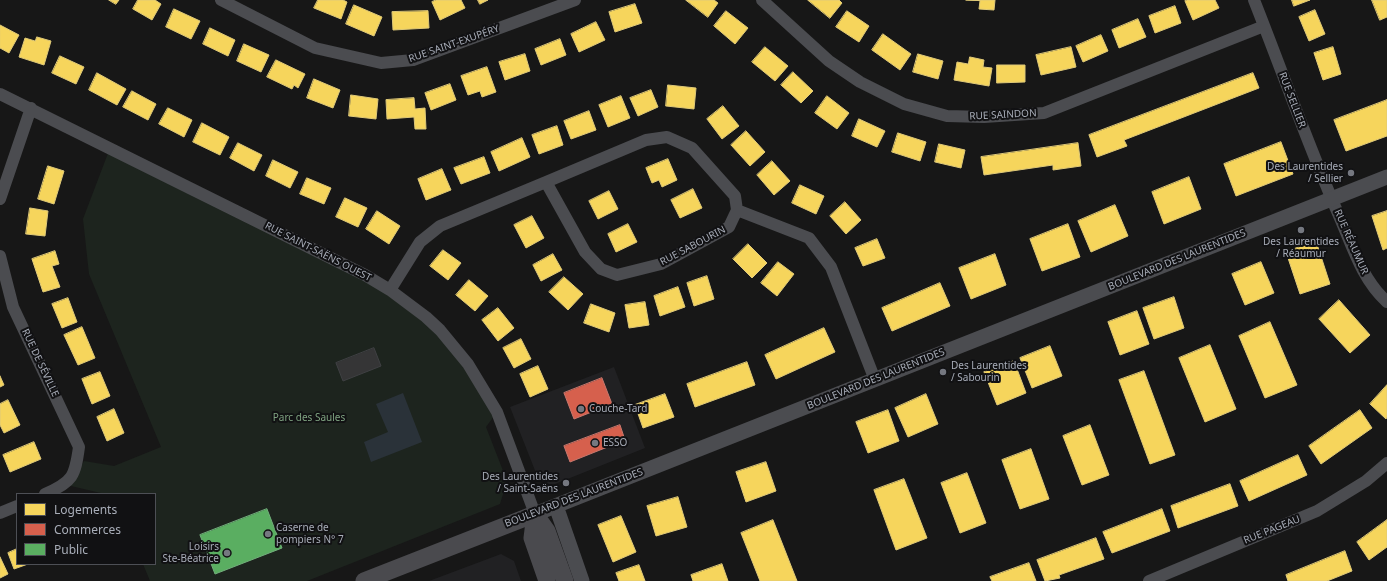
<!DOCTYPE html>
<meta charset="utf-8">
<style>
body{margin:0}
#map{position:relative;width:1387px;height:581px;overflow:hidden;background:#171717;font-family:"Noto Sans",sans-serif}
canvas{display:block}
.legend{position:absolute;left:16px;top:493px;width:140px;height:72px;box-sizing:border-box;background:#111113;border:1px solid #4d4f55;margin:0;padding:5px 7px;list-style:none;font-size:12px;color:#a8adb8}
.legend li{display:flex;align-items:center;gap:8px;height:20px}
.legend b{width:20px;border:1px solid #4d4f55}
</style>
<div id="map">
<canvas width="1387" height="581"></canvas>
<ul class="legend">
<li><b style="height:11px;background:#f6d55c"></b>Logements</li>
<li><b style="height:11px;background:#d6604d"></b>Commerces</li>
<li><b style="height:11px;background:#5aae61"></b>Public</li>
</ul>
</div>
<script>
const context = document.querySelector('canvas').getContext('2d');
context.lineJoin = 'round';
function fillPath(path, color) {
  context.fillStyle = color;
  context.fill(path, 'evenodd');
}
function stroke(path, color, width, dash) {
  context.strokeStyle = color;
  context.lineWidth = width;
  context.lineCap = dash ? 'butt' : 'round';
  context.setLineDash(dash || []);
  context.stroke(path);
}
function drawText(font, color, halo, rows, align = 'center') {
  context.font = font + ' "Noto Sans",sans-serif';
  context.lineWidth = 4;
  context.setLineDash([]);
  context.textBaseline = 'middle';
  context.strokeStyle = halo;
  context.fillStyle = color;
  for (const [text, x, y, turn = 0] of rows) {
    context.save();
    context.translate(x, y);
    context.rotate((+turn || 0) * Math.PI / 180);
    context.textAlign = isNaN(turn) ? turn : align;
    if (halo) context.strokeText(text, 0, 0);
    context.fillText(text, 0, 0);
    context.restore();
  }
}
fillPath(new Path2D(`
 M614,367L645,448L555,484H549L536,473L510,407Z
 M501,554L514,561L521,581H429Z`), '#212123');
fillPath(new Path2D(`
 M110,148L365,275L426,317L497,412L486,427L507,481L500,504L307,581H150L143,564H155V494H105L71,486L84,461L114,466L161,447L89,274L83,219Z`), '#1d241e');
fillPath(new Path2D(`
 M403,393L422,442L371,462L364,442L388,432L376,404Z`), '#2a3239');
const homes = new Path2D(`
 M109,0H119L116,4Z
 M138,0H155L161,4L152,20L133,9Z
 M318,0H343L347,2L341,19L314,8Z
 M436,0H461L465,8L440,20L432,2Z
 M478,0H488L480,4Z
 M686,0H714L718,3L708,17Z
 M808,0H839L842,3L830,18Z
 M966,0H995L994,10L979,9L980,1Z
 M1187,0H1215L1219,8L1193,20L1185,1Z
 M1292,0H1310L1294,6Z
 M1372,0H1387V17L1380,20Z
 M635,4L642,23L615,32L609,12Z
 M354,5L382,17L374,36L346,24Z
 M1175,6L1181,23L1155,33L1149,16Z
 M174,9L200,21L191,39L166,27Z
 M1315,10L1325,34L1309,41L1299,17Z
 M428,11L429,28L393,30L392,12Z
 M726,11L748,28L735,44L714,26Z
 M847,11L869,26L859,42L836,27Z
 M1138,19L1146,37L1119,48L1112,30Z
 M596,22L605,40L579,52L571,34Z
 M0,25L19,35L9,53L0,48Z
 M210,28L235,40L228,56L203,44Z
 M883,34L911,54L900,70L872,50Z
 M1101,35L1108,51L1083,62L1076,46Z
 M37,37L51,41L44,65L19,57L25,38L35,41Z
 M560,39L566,55L541,65L535,49Z
 M244,44L269,55L261,72L237,61Z
 M765,47L788,66L775,81L752,62Z
 M1071,47L1076,67L1041,75L1036,55Z
 M1333,47L1341,74L1323,80L1314,53Z
 M525,54L530,71L505,80L499,62Z
 M918,54L943,61L938,79L913,72Z
 M60,56L84,67L76,84L52,73Z
 M970,57L984,60L983,67L992,68L989,86L954,80L957,62L968,64Z
 M276,60L305,74L298,88L294,85L292,89L267,77Z
 M997,65H1025V82L997,83Z
 M487,67L496,92L482,97L480,91L468,95L461,76Z
 M793,72L813,91L801,103L781,85Z
 M97,73L126,89L117,105L89,90Z
 M1253,73L1259,88L1124,140L1127,146L1097,157L1089,135Z
 M314,79L340,90L333,108L307,98Z
 M450,84L456,100L431,110L425,93Z
 M668,85L696,88L694,109L666,106Z
 M651,90L658,107L638,116L630,98Z
 M132,91L156,104L148,120L123,107Z
 M351,95L378,99L376,119L349,116Z
 M621,96L630,118L608,127L599,105Z
 M827,96L849,113L837,129L815,113Z
 M414,98L415,109L425,108L426,129H415L414,117L387,119L386,100Z
 M1387,100V136L1346,151L1334,120Z
 M723,106L739,126L722,139L707,119Z
 M168,108L192,120L184,137L159,124Z
 M589,111L596,130L571,139L564,121Z
 M859,119L885,131L877,147L852,136Z
 M202,123L229,137L220,155L193,142Z
 M557,126L563,145L539,154L532,135Z
 M746,131L765,152L750,166L731,145Z
 M898,133L926,142L920,161L892,152Z
 M522,138L530,157L499,171L491,152Z
 M1281,142L1293,174L1236,196L1224,164Z
 M238,143L262,155L254,171L230,158Z
 M1078,143L1081,166L1053,170V165L984,175L981,157Z
 M939,144L965,150L961,168L935,162Z
 M484,157L490,173L461,184L454,168Z
 M668,159L677,180L662,187L659,180L652,183L646,168Z
 M273,160L298,172L290,188L266,176Z
 M772,161L790,181L774,195L757,175Z
 M48,166L64,171L54,204L38,199Z
 M442,169L451,190L426,200L418,179Z
 M1189,177L1201,209L1164,224L1152,192Z
 M307,178L331,188L324,204L300,194Z
 M800,185L824,196L816,214L792,203Z
 M693,189L702,208L680,218L671,200Z
 M609,191L618,209L598,219L589,201Z
 M345,198L367,208L358,227L336,217Z
 M845,202L861,220L846,234L830,216Z
 M1115,205L1128,236L1091,252L1078,221Z
 M30,208L48,211L45,236L26,234Z
 M377,211L400,226L389,244L366,229Z
 M1387,211V248L1383,250L1372,216Z
 M532,216L544,238L526,248L514,225Z
 M628,224L637,242L616,252L608,234Z
 M1068,224L1080,257L1042,271L1030,239Z
 M877,239L885,258L863,266L855,248Z
 M1316,241L1330,284L1300,294L1286,252Z
 M748,244L767,263L752,278L733,259Z
 M443,250L461,263L448,280L430,266Z
 M55,251L59,264L52,266L60,287L43,292L32,259Z
 M553,254L562,270L541,281L533,265Z
 M995,254L1006,285L971,299L959,268Z
 M778,262L794,274L777,296L761,283Z
 M1261,262L1274,293L1245,305L1232,274Z
 M707,276L714,299L694,306L687,283Z
 M564,277L583,294L568,310L549,292Z
 M469,280L488,296L475,311L456,295Z
 M940,283L950,306L892,331L882,308Z
 M678,287L685,307L660,316L654,296Z
 M1174,297L1184,328L1154,339L1143,308Z
 M68,298L77,322L62,328L52,304Z
 M1339,300L1370,335L1350,353L1319,319Z
 M645,302L649,325L629,328L625,305Z
 M591,304L615,313L609,332L584,323Z
 M498,308L514,328L498,341L482,320Z
 M1137,311L1149,344L1120,355L1108,322Z
 M1270,322L1297,385L1265,398L1239,336Z
 M82,327L95,358L78,365L64,335Z
 M824,328L835,352L776,379L765,355Z
 M521,339L531,359L514,368L503,348Z
 M1210,345L1236,409L1205,422L1179,358Z
 M1050,346L1062,376L1032,388L1020,358Z
 M1014,361L1026,393L997,405L984,372Z
 M747,362L755,385L695,407L687,384Z
 M538,366L548,389L530,397L520,374Z
 M1144,371L1175,455L1150,464L1119,380Z
 M100,372L110,396L92,404L82,379Z
 M0,376L4,385L0,387Z
 M1387,385V417L1386,419L1370,404Z
 M665,394L674,417L643,428L635,405Z
 M926,394L938,424L908,437L895,408Z
 M8,400L20,425L4,433L0,425V404Z
 M114,409L124,433L107,441L97,417Z
 M888,410L899,441L868,453L856,422Z
 M1360,410L1372,428L1321,464L1309,446Z
 M1090,425L1109,475L1082,485L1063,436Z
 M34,442L41,459L10,472L3,455Z
 M1031,449L1049,499L1020,509L1002,460Z
 M1298,455L1307,475L1249,501L1240,481Z
 M766,462L776,491L746,502L736,472Z
 M967,473L986,523L960,533L941,483Z
 M904,479L927,538L896,550L874,490Z
 M1230,484L1238,506L1178,528L1171,506Z
 M678,497L687,527L656,536L647,506Z
 M1162,509L1170,531L1112,553L1103,532Z
 M621,516L636,552L613,562L598,525Z
 M773,520L797,581H760L741,533Z
 M1387,520V547L1369,560L1357,542Z
 M1096,538L1104,559L1059,575L1060,578L1045,581L1037,560Z
 M17,549V564H28L14,569L8,553Z
 M1345,551L1352,571L1327,581H1288L1286,575Z
 M0,557L8,574L0,578Z
 M1029,563L1036,581H992L990,577Z
 M722,564L728,581H693L691,575Z
 M639,565L645,581H619L616,573Z`);
fillPath(homes, '#f6d55c');
stroke(homes, '#dfc978', 1);
const shops = new Path2D(`
 M602,378L612,404L574,419L564,393Z
 M620,425L625,440L570,462L564,446Z`);
fillPath(shops, '#d6604d');
stroke(shops, '#c8776d', 1);
const public = new Path2D(`
 M267,509L282,548L215,574L200,535Z`);
fillPath(public, '#5aae61');
stroke(public, '#71ae7b', 1);
const building = new Path2D(`
 M374,348L381,366L343,381L336,363Z`);
fillPath(building, '#353536');
stroke(building, '#3f4043', 1);
stroke(new Path2D(`
 M221,0L315,48L381,63L413,60L575,0
 M762,0L829,61L860,82L904,104L947,116L984,117L1044,113L1264,26
 M1254,0C1283,73 1308,146 1340,218C1353,248 1362,279 1387,302
 M0,94L365,275L390,290L426,317L440,330L468,364L497,412L535,514
 M546,182L646,140L667,137L692,148L735,196L737,210
 M0,199L31,108
 M0,256L13,307L79,447C75,476 73,482 45,494
 M390,290L420,242L440,226L546,182L585,252L601,269L617,275L661,264L707,239L729,227L737,210L809,238L831,267L875,380
 M0,513L17,506
 M1149,581L1317,511L1366,481L1387,463`), '#4b4c50', 12);
stroke(new Path2D(`
 M556,506L582,581
 M535,514L1387,177`), '#4b4c50', 15);
stroke(new Path2D(`
 M535,514L547,531L565,581
 M535,514L532,538L547,581
 M364,581L535,514`), '#4a4a4e', 17);
for (const [x, y, r, color] of [
 [1351,173,4,"#757880"],
 [1301,230,4,"#757880"],
 [943,372,4,"#757880"],
 [581,409,4,"#757880"],
 [595,443,4,"#757880"],
 [566,483,4,"#757880"],
 [268,534,4,"#757880"],
 [227,553,4,"#757880"]
]) {
  const dot = new Path2D();
  dot.arc(x, y, r, 0, 2 * Math.PI);
  context.fillStyle = color;
  context.fill(dot);
  stroke(dot, '#111113', 1.5);
}
drawText('10px', '#a8adb8', '#111113', [
 ["RUE SAINT-EXUPÉRY",454,44,-19],
 ["RUE SELLIER",1292,100,69],
 ["RUE SAINDON",1003,115,-3],
 ["RUE RÉAUMUR",1351,242,66],
 ["RUE SABOURIN",693,246,-28],
 ["RUE SAINT-SAËNS OUEST",318,252,27],
 ["BOULEVARD DES LAURENTIDES",1177,260,-22],
 ["RUE DE SÉVILLE",40,363,65],
 ["BOULEVARD DES LAURENTIDES",876,379,-22],
 ["BOULEVARD DES LAURENTIDES",574,498,-21],
 ["RUE PAGEAU",1272,530,-22]
]);
drawText('10px', '#a8adb8', '#111113', [
 ["Des Laurentides",1343,167,"right"],
 ["/ Sellier",1343,179,"right"],
 ["Des Laurentides",1301,242,"center"],
 ["/ Réaumur",1301,254,"center"],
 ["Des Laurentides",951,366],
 ["/ Sabourin",951,378],
 ["Couche-Tard",589,409],
 ["ESSO",603,443],
 ["Des Laurentides",558,477,"right"],
 ["/ Saint-Saëns",558,489,"right"],
 ["Caserne de",276,528],
 ["pompiers N° 7",276,540],
 ["Loisirs",219,547,"right"],
 ["Ste-Béatrice",219,559,"right"]
], 'left');
drawText('10px', '#7fa381', '#111113', [
 ["Parc des Saules",309,418]
]);
</script>
